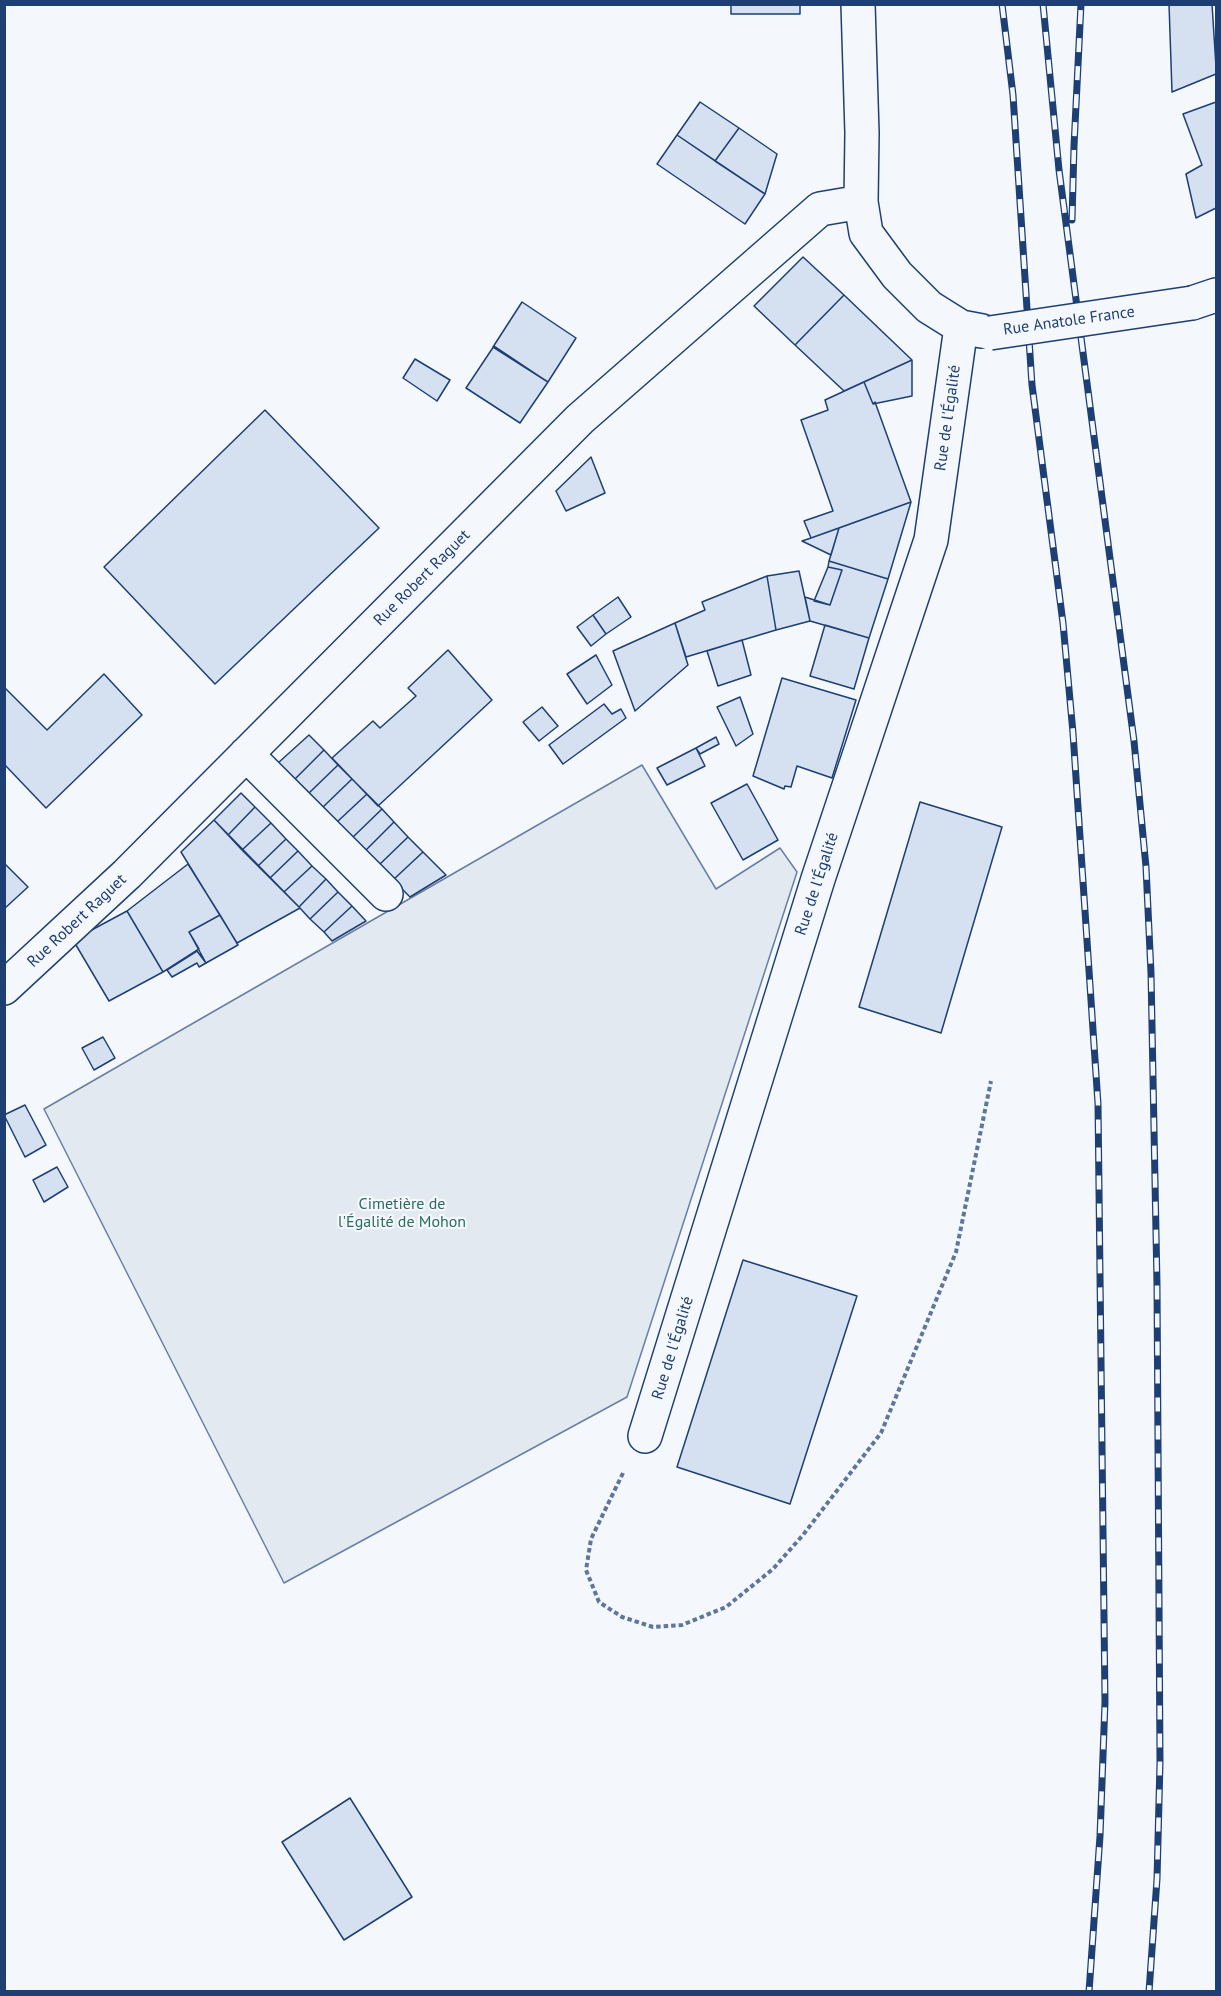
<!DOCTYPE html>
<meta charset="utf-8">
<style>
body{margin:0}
#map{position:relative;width:1221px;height:1996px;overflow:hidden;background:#f4f7fb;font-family:"PT Sans",sans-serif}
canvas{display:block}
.frame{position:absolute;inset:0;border:6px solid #1d3f73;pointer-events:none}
</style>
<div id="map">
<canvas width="1221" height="1996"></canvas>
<div class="frame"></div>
</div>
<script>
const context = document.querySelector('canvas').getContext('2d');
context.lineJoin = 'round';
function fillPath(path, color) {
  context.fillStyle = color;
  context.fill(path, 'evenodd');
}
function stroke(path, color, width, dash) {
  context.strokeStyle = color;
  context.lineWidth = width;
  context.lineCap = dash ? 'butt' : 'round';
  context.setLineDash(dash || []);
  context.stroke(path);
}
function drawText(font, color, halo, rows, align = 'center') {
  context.font = font + ' "PT Sans",sans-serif';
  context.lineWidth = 4.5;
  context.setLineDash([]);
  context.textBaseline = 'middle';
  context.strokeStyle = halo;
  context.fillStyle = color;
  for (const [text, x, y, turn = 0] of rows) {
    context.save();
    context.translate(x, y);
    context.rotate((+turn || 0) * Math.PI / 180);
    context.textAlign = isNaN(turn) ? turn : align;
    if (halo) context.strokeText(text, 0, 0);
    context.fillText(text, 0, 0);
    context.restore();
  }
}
const green = new Path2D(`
 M642,765L716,889L780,848L797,872L627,1397L284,1583L44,1109Z`);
fillPath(green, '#e3e9f0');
stroke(green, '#687fa3', 1.5);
const building = new Path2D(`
 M731,4H800V14H731Z
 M1169,4H1212L1216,67V74L1172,92Z
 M700,102L739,128L715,161L677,135Z
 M1216,102V208L1196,218L1186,174L1202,165L1183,114Z
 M739,128L777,154L765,194L715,161Z
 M677,135L765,194L745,224L657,164Z
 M803,257L844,295L795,345L754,306Z
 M844,295L912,360L844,391L795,345Z
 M522,302L576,338L548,382L493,347Z
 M494,346L548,382L520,423L466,388Z
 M415,359L450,380L437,401L403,378Z
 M912,360V396L873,404L864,382Z
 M864,382L873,404L875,402L911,502L811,538L804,521L833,511L801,420L828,410L825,400Z
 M265,410L379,528L215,684L104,567Z
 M591,457L605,493L566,511L556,491Z
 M911,502L888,579L829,561L839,528Z
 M839,528L831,555L802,541L811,538Z
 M829,561L888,579L869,638L810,621L805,597L830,605L842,570L828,567Z
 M828,567L842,570L830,605L814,601Z
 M799,571L810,621L776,630L767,576Z
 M767,576L776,630L686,657L675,623L705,610L702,602Z
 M618,597L631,617L606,634L593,615Z
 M593,615L606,634L591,646L577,627Z
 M675,623L688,665L635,711L613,651Z
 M825,625L869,638L854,689L810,676Z
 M742,640L751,675L718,686L707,651Z
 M448,650L492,700L378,806L332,758L373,721L380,728L416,696L408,688Z
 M596,655L612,685L587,704L567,674Z
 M104,674L142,715L46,808L4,764V687L47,730Z
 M782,678L856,700L832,778L797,766L791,787L785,786L784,789L753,776Z
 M740,697L753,734L736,746L717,707Z
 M604,704L612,714L621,709L626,718L563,764L549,745Z
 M542,707L558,726L539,741L523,722Z
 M309,735L324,750L295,779L278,763Z
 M716,737L719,744L700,754L696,748Z
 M696,748L705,766L667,785L657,768Z
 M324,750L338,765L309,793L295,779Z
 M338,765L352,779L322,808L309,793Z
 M352,779L367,794L337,822L322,808Z
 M747,784L778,840L743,860L711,803Z
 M241,793L255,807L228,835L214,820Z
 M367,794L382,809L352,838L337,822Z
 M920,802L1002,827L941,1033L859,1007Z
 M255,807L271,823L242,850L228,835Z
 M382,809L394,822L365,851L352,838Z
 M214,820L300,908L237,943L181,852Z
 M394,822L408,837L379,865L365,851Z
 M271,823L286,839L258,866L242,850Z
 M408,837L423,852L393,880L379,865Z
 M286,839L298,851L270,878L258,866Z
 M298,851L312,866L284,892L270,878Z
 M423,852L446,875L410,897L393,880Z
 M4,863L28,887L4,909Z
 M188,864L220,915L189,932L199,949L163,972L127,911Z
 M312,866L326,879L299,907L284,892Z
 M326,879L338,892L310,919L299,907Z
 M338,892L352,906L324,932L310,919Z
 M352,906L366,921L332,941L324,932Z
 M127,911L163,972L109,1001L73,940Z
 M220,915L238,945L206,963L189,932Z
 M197,951L206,963L199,967L197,963L172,977L167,970Z
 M103,1037L115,1058L94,1070L82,1048Z
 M25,1105L46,1145L25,1157L4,1115Z
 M57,1167L68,1187L44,1202L33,1180Z
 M743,1260L857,1296L790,1504L677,1467Z
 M350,1798L412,1897L344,1940L282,1842Z`);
fillPath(building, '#d5e0f0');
stroke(building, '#1d3f73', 1.5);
const minor = new Path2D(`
 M858,4L862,133L861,202L866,233L897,275L929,307L961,327L982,331
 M1192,303L1216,295
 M246,754L386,894
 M4,988L127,874L580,419L820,209L861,202
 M645,1436L818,879L931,540L961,327`);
stroke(minor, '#1d3f73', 36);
stroke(new Path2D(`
 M623,1473L591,1539L586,1570L599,1602L622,1617L653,1627L682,1625L726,1607L773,1569L803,1535L881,1433L956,1252L991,1081`), '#5e769c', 4, [4.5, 3]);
stroke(minor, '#f4f7fb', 33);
const rail = new Path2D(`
 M1002,4L1013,95L1032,385L1063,623L1073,733L1098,1104L1105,1702L1100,1836L1089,1992
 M1043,4L1059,170L1134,741L1146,867L1151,973L1157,1285L1160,1762L1157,1879L1149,1992
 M1072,220L1074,146L1081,4`);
stroke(rail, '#1d3f73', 7);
stroke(rail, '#f4f7fb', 4.5, [14]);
const minorBridge = new Path2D(`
 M990,333L1192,303`);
stroke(minorBridge, '#1d3f73', 36, []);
stroke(minorBridge, '#f4f7fb', 33);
drawText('16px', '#1d3f73', '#f4f7fb', [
 ["Rue Anatole France",1069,321,-8],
 ["Rue de l'Égalité",948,418,-82],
 ["Rue Robert Raguet",422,578,-45],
 ["Rue de l'Égalité",817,884,-72],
 ["Rue Robert Raguet",77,921,-43],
 ["Rue de l'Égalité",673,1348,-73]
]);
drawText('16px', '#2c6c60', '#f4f7fb', [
 ["Cimetière de",402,1204],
 ["l'Égalité de Mohon",402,1222]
]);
</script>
